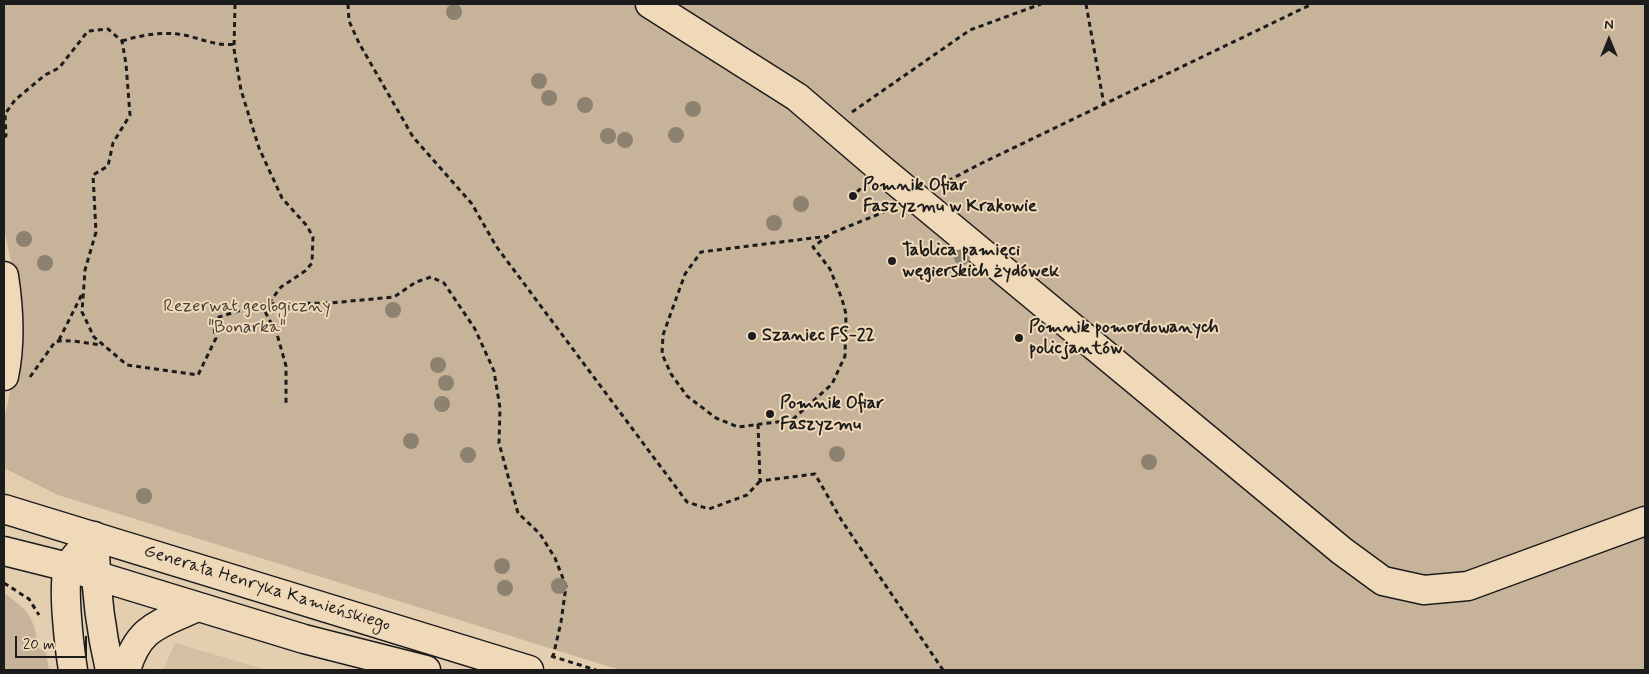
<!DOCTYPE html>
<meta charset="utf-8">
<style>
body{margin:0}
#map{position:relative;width:1649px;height:674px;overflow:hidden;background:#e3ceaf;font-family:Mynerve,sans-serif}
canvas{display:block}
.frame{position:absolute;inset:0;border:5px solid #1c1c1c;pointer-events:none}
.north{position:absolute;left:1584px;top:15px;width:50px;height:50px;-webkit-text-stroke:4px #f0d9b8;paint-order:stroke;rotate:0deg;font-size:14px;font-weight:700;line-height:20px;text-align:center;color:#1c1c1c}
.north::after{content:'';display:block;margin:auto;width:18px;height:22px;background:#1c1c1c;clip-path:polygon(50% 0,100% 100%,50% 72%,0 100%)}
.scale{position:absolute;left:15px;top:636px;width:72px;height:22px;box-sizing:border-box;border:2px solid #1c1c1c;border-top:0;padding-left:6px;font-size:15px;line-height:18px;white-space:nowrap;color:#1c1c1c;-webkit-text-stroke:4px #f0d9b8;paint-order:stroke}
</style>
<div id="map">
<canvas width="1649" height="674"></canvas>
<div class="frame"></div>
<div class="north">N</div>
<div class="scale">20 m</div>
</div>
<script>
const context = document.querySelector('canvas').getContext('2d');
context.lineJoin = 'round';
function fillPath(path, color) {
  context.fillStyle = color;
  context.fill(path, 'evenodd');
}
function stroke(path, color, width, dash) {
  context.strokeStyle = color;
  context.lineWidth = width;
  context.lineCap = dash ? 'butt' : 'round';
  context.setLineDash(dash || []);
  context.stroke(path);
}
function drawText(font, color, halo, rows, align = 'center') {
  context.font = font + ' Mynerve,sans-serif';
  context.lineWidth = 4;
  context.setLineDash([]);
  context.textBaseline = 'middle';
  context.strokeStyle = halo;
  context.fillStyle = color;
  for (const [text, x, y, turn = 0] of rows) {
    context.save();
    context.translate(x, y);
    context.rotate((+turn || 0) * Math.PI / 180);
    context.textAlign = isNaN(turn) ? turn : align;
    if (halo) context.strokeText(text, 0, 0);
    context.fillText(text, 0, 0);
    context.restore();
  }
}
fillPath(new Path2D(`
 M175,643L267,670H163Z`), '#d3c0a3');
fillPath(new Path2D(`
 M4,4H1645V670H620L58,495L4,468V421L19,349L21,310L4,228Z
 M4,593C30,612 33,616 39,648L46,653L49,670H4Z`), '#c6b399');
const minor = new Path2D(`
 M650,4L797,97L881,169L1342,551L1383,581L1424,590L1468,586L1645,521
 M4,276C9,309 11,343 4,376
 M95,552C96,591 101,632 110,670
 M73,670C70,652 61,580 69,566C75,555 86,545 94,536
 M126,670C139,626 159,625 197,607`);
const major = new Path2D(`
 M4,509L529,670
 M4,551L68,567L304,639L426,670`);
stroke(minor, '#1c1c1c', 31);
stroke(major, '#1c1c1c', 31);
stroke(new Path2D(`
 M235,4L234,49L241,90L259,148L282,198L307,226L313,237L312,263L305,271L281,287L268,304
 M348,4L349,21L359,43L413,137L472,204L496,246L687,502L709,509L747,495L760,481
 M1086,4L1104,105
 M122,41C142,35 162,31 184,35C200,38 217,47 234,44
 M852,112L970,30L1041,4
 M4,137L6,136L5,114L15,100L45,75L59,68L88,31L108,29L122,41L126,64L130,115L113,143L108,166L93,175L96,232L85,270L82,312L94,337L127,365L198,375L216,338L213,323L219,317L261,304L330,303L394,297L416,282L431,277L444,283L475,329L494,371L500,408L499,443L518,513L540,534L555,558L566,586L561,622L553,657
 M940,185L980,164L1312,4
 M857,192L863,186
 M829,236L701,252L685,274L663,335L662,354L671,374L687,396L716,418L738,427L792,420L832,384L845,356L846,314L842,299L830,269L813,247L832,233L889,210
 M261,304L277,334L286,366V403
 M59,340L82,294
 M30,377L55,342C65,338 90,344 102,345
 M758,424L760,481L815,474L842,521L943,670
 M4,583L29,599L39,615
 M551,656L596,670`), '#1c1c1c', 3, [5, 4]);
stroke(minor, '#f0d9b8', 28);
stroke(major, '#f0d9b8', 28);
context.fillStyle = '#8d816f';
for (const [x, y] of [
 [454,12],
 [539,81],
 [549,98],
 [585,105],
 [693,109],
 [676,135],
 [608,136],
 [625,140],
 [801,204],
 [774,223],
 [24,239],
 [962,257],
 [45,263],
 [393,310],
 [438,365],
 [446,383],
 [442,404],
 [411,441],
 [837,454],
 [468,455],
 [1149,462],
 [144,496],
 [502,566],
 [559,586],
 [505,588]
]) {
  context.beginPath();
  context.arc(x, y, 8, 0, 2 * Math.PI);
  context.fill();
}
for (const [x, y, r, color] of [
 [853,196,5,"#1c1c1c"],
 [892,261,5,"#1c1c1c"],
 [752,336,5,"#1c1c1c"],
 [1019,338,5,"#1c1c1c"],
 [770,414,5,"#1c1c1c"]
]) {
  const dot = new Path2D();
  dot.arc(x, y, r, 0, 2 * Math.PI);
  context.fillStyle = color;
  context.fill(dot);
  stroke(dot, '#f0d9b8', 2);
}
drawText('bold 18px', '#1c1c1c', '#f0d9b8', [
 ["Pomnik Ofiar",863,186],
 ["Faszyzmu w Krakowie",863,207],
 ["Tablica pamięci",902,251],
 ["węgierskich żydówek",902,272],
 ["Pomnik pomordowanych",1029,328],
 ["policjantów",1029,349],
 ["Szaniec FS-22",762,336],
 ["Pomnik Ofiar",780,404],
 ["Faszyzmu",780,425]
], 'left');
drawText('18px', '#46423b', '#f0d9b8', [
 ["Rezerwat geologiczny",247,307],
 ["\"Bonarka\"",247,328]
]);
drawText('18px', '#1c1c1c', '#f0d9b8', [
 ["Generała Henryka Kamieńskiego",267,589,17]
]);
</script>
